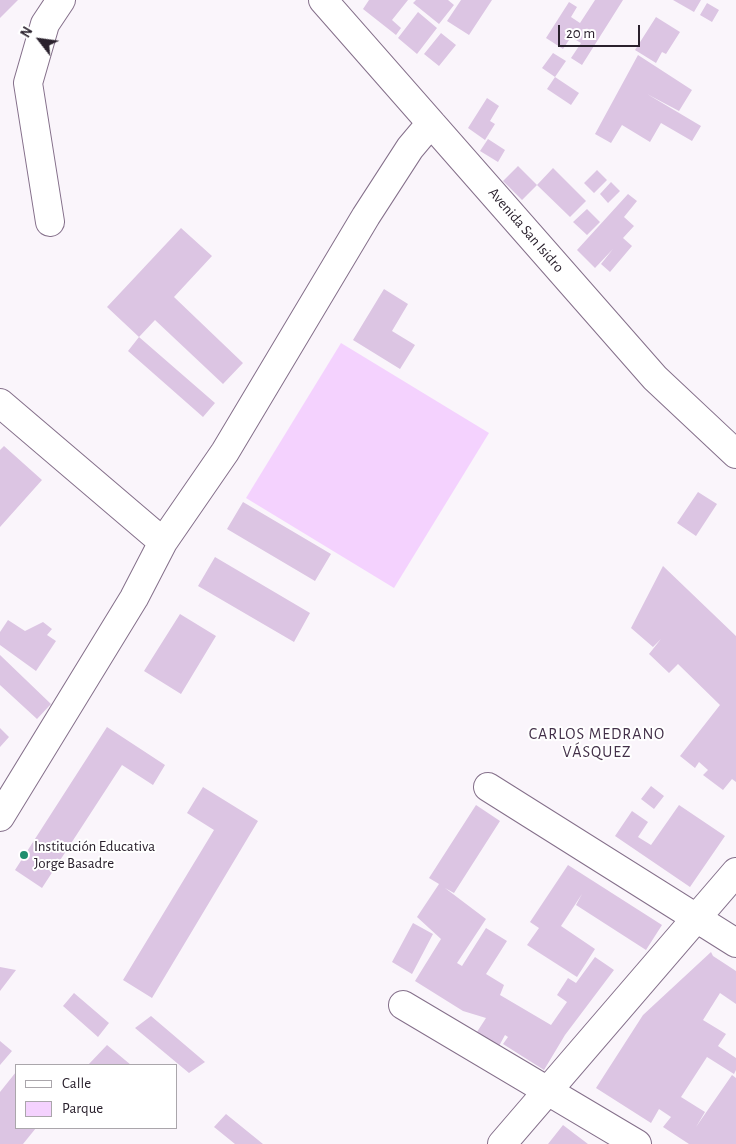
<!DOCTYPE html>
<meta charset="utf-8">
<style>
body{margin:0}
#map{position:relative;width:736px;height:1144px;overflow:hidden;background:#faf5fb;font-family:"Alegreya Sans",sans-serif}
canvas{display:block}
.legend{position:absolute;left:15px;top:1064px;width:162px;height:65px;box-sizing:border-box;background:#fff;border:1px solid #aaa6ab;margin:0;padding:6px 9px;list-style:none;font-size:15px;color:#2a212d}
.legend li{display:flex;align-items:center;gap:10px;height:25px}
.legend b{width:25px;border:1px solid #aaa6ab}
.north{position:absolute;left:15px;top:15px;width:50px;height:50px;-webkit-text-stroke:4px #fff;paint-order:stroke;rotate:300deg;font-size:14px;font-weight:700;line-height:20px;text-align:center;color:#2a212d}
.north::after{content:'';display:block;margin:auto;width:18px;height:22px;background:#2a212d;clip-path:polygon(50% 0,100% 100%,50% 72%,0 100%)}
.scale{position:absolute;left:558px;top:25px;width:82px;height:22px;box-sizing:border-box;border:2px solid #2a212d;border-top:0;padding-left:6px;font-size:15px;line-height:18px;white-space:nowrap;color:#2a212d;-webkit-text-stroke:4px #fff;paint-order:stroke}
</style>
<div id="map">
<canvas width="736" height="1144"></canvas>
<ul class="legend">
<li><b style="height:6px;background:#fff"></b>Calle</li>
<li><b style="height:14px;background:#f4d2fe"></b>Parque</li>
</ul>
<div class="north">N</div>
<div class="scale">20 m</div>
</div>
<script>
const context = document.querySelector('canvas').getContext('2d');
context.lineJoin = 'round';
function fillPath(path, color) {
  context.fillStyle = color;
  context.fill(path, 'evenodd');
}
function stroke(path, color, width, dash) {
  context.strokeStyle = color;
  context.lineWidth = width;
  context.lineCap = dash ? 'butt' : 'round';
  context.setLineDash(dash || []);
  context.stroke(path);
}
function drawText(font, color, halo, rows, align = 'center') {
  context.font = font + ' "Alegreya Sans",sans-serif';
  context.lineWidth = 4;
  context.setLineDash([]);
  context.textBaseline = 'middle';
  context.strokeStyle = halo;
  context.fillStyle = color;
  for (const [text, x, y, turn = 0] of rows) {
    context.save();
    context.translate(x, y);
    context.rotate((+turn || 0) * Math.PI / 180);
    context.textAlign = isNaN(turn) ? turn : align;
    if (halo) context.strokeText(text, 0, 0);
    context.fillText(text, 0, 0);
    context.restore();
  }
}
fillPath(new Path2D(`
 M341,343L489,433L394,588L246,498Z`), '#f4d2fe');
fillPath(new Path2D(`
 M0,0H18L0,18Z
 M369,0H408L392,20L401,28L396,35L363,9Z
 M416,0H448L454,5L439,24L413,3Z
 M461,0H492L469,35L447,21Z
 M595,0H623L582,65L571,58L581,43L571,37L563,49L546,38L569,2L577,7L571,17L580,23Z
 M673,0H701L694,12Z
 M707,3L719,10L712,22L700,15Z
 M418,12L437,28L417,54L398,38Z
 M656,17L680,32L666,54L662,52L656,63L635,50Z
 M441,33L456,45L439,66L424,54Z
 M553,53L566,61L555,77L542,68Z
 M638,55L692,90L679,111L647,94L701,126L692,141L661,123L650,142L622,125L611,143L595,134Z
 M555,77L579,93L571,105L547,89Z
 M487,98L499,106L490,121L495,124L485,140L468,128Z
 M488,139L505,150L498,162L480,151Z
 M518,166L537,185L522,200L503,181Z
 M553,168L586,201L570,217L537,185Z
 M597,170L607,180L594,193L584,183Z
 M611,182L620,191L608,203L600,194Z
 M628,194L637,201L624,217L634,226L623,238L632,246L610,272L601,264L613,249L595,268L577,250Z
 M587,209L600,222L587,235L573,222Z
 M181,228L212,256L174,297L243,363L223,384L155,320L139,337L107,307Z
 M384,289L408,304L392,331L415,345L400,369L353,340Z
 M139,337L215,403L203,417L128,351Z
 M4,446L42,480L0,527V450Z
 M698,492L717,504L696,536L677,523Z
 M243,502L331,554L315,581L227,529Z
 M215,557L310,613L294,642L198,586Z
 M663,566L736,636V782L732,779L723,790L703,775L708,770L699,762L695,768L680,756L720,705L678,664L669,673L649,654L661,639L653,647L631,628Z
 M180,614L216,636L181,694L144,671Z
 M8,620L25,631L43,622L52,629L47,635L56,641L36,671L0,645V632Z
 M0,655L51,704L37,719L0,685Z
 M107,727L165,765L153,785L122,765L42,888L15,870Z
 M0,728L9,737L0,747Z
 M651,786L664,796L654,809L641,799Z
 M203,787L258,821L152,998L123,980L214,830L187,813Z
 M476,805L500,821L454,893L445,888L486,919L457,963L462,966L486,928L507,941L486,974L504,985L500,995L551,1025L567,1002L557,995L568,978L576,983L595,957L614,970L565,1035L544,1070L503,1044L508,1037L505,1035L499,1046L477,1032L486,1018L463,1011L415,981L441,939L417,917L439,884L429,878Z
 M679,805L725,836L690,887L615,836L632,811L648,822L638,837L651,845Z
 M568,865L662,925L646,950L576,905L582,894L561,926L595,949L577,977L527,945L539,928L530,922Z
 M413,923L433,934L412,974L392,962Z
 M711,952L713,956L736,971V1004L720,993L703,1020L726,1034L718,1046L736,1058V1070L734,1074L707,1057L681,1097L705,1112L696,1127L732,1075L736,1078V1144H689L663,1127L671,1117L659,1109L651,1123L596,1088L643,1015Z
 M0,967L16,970L0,991Z
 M74,993L109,1023L98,1037L63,1006Z
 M151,1016L205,1062L189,1073L135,1028Z
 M0,1041L12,1051L0,1065Z
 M107,1045L131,1065H88Z
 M16,1072V1128H36L23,1144H0V1092Z
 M226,1114L263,1144H235L214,1127Z
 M563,1125L588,1144H548Z`), '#dcc5e3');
const street = new Path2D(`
 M323,0L655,378L736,454
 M50,222L28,83L45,24L61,0
 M0,403L163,542
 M488,787L736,943
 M0,817L134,598L163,542L225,452L366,216L410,148L431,123
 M403,1005L637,1144
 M502,1144L736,872`);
stroke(street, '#846f8a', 30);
stroke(street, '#fff', 28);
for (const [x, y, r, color] of [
 [24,855,5,"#1f8e6e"]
]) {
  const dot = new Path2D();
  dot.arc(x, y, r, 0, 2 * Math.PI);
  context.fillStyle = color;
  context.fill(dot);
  stroke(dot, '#fff', 2);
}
drawText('15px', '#2a212d', '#fff', [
 ["Avenida San Isidro",526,230,49]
]);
drawText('15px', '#2a212d', '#fff', [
 ["Institución Educativa",34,846],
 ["Jorge Basadre",34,863]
], 'left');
context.letterSpacing = '1px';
drawText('16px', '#433049', '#fff', [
 ["CARLOS MEDRANO",597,734],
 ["VÁSQUEZ",597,752]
]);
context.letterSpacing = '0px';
</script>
